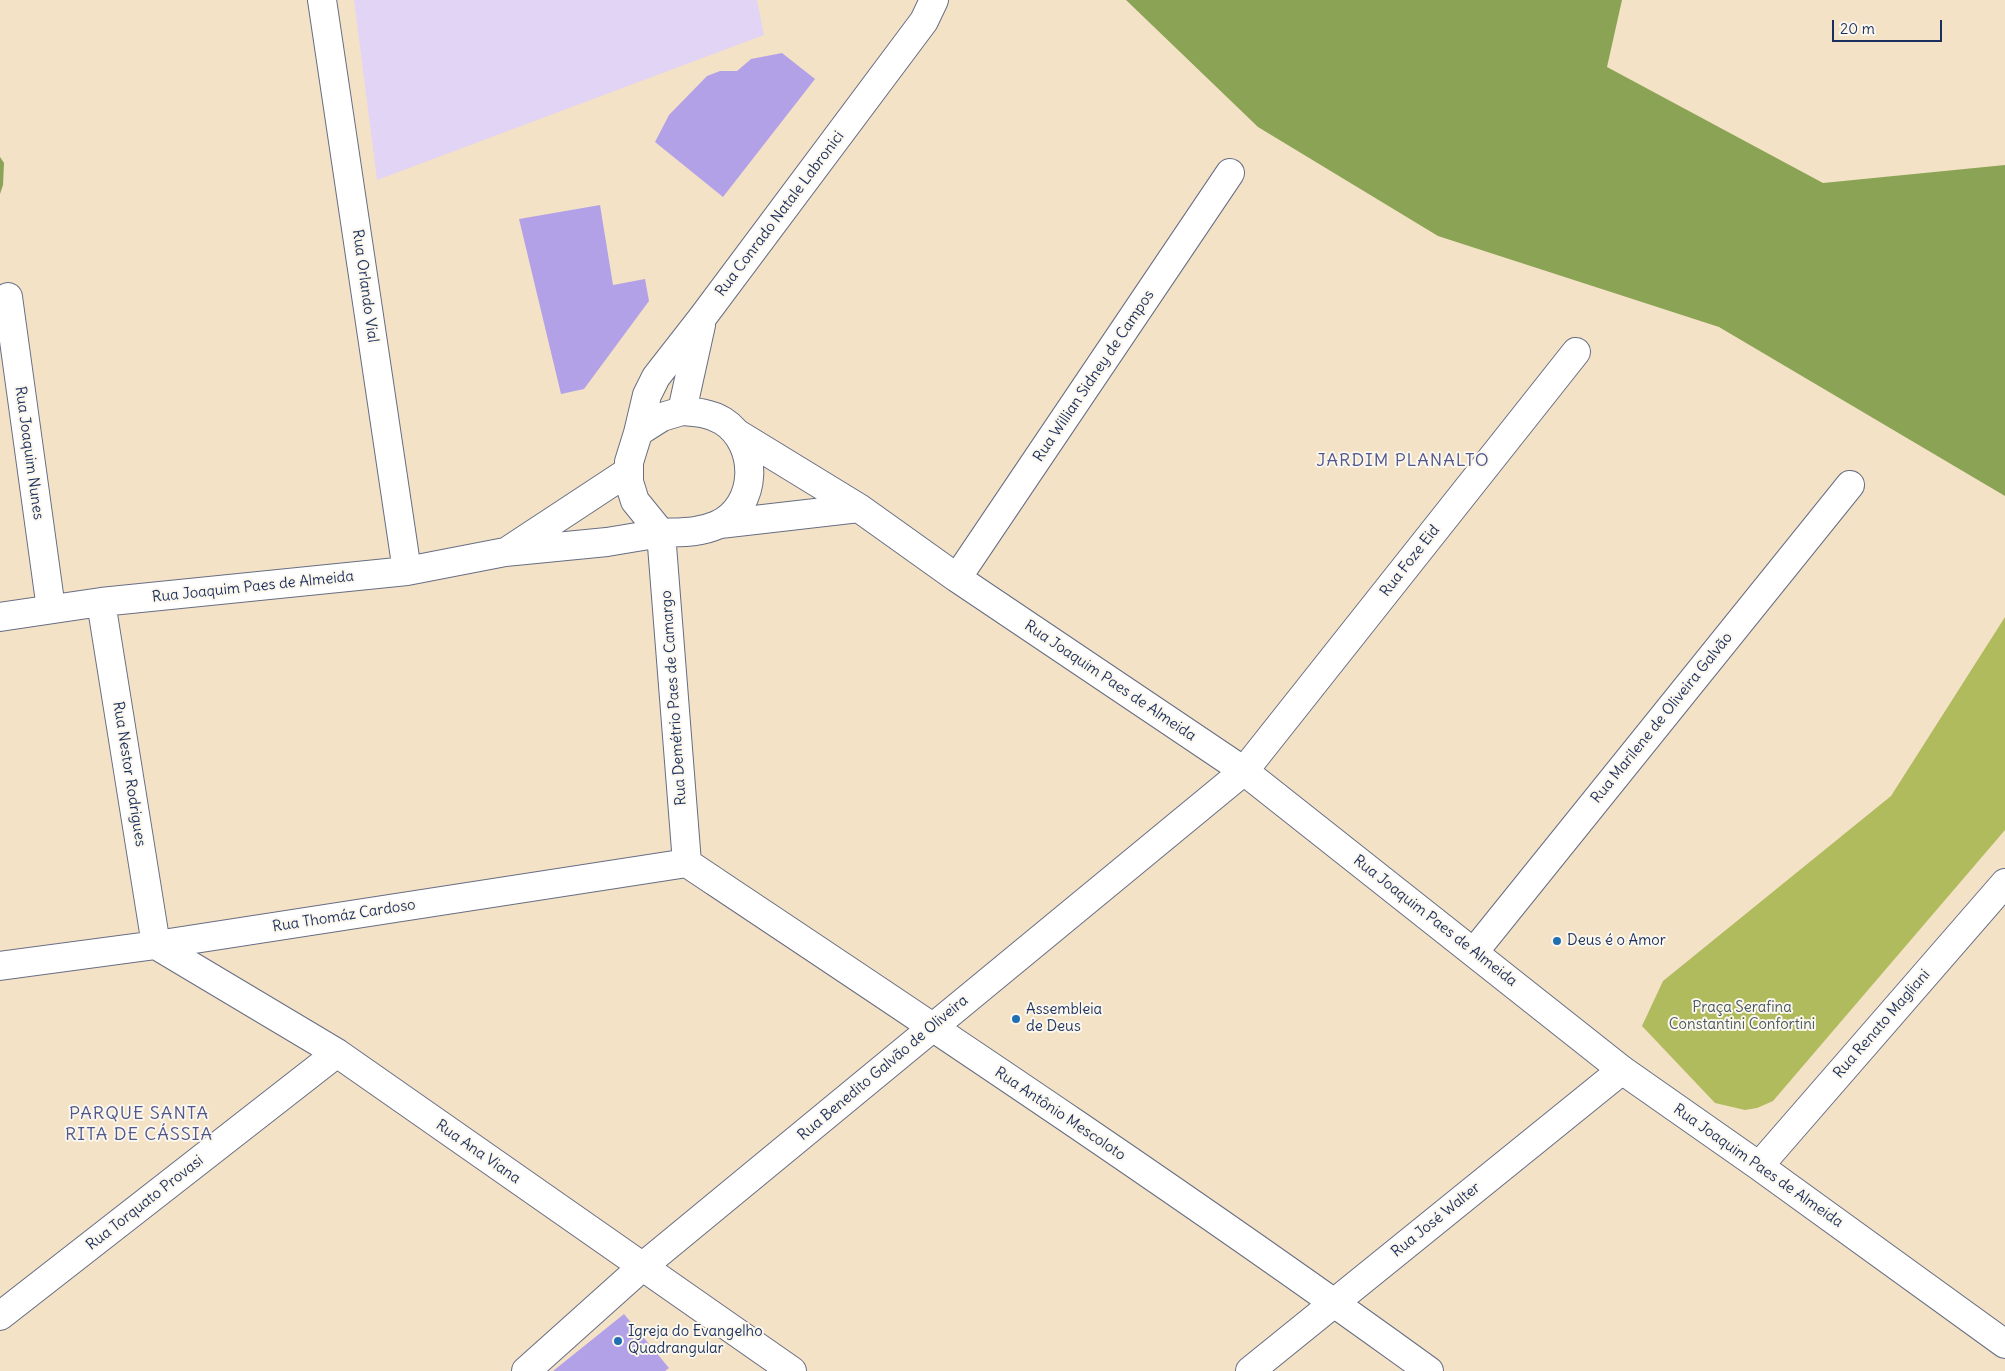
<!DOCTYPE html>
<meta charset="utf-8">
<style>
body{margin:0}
#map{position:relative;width:2005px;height:1371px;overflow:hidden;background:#f4e2c7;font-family:Delius,sans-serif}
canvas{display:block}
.scale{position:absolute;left:1832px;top:20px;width:110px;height:22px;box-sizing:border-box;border:2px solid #1b2f5e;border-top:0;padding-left:6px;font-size:15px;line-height:18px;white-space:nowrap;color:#1b2f5e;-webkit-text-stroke:4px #fbf7ec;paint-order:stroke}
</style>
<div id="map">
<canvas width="2005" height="1371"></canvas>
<div class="scale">20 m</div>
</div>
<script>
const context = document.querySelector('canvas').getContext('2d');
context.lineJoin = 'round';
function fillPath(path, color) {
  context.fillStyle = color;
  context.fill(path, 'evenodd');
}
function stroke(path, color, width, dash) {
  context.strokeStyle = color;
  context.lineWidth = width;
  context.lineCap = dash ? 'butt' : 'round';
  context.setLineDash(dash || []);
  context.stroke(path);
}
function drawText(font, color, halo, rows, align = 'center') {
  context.font = font + ' Delius,sans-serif';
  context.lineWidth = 4;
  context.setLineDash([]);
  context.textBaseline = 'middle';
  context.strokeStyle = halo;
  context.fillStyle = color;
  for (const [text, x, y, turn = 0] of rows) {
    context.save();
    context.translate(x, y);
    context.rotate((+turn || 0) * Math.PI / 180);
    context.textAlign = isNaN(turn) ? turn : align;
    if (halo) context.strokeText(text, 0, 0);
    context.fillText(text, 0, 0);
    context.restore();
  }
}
fillPath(new Path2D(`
 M354,0H757L764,35L377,180Z`), '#e1d4f4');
fillPath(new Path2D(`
 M2005,617V830L1773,1101L1757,1108L1745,1110L1715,1103L1642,1026L1663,981L1891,796Z`), '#afbb5d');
fillPath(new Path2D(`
 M1126,0H1622L1607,67L1823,183L2005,165V496L1719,327L1438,236L1258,127Z
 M0,157L4,163L3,185L0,194Z`), '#8ba354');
fillPath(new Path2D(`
 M782,53L815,79L723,197L655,142L669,115L707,76L720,71H737L751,59Z
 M600,205L613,285L645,279L649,301L584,389L561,394L519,219Z
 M624,1314L669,1368L665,1371H553Z`), '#b3a1e7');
const minor = new Path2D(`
 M322,0L407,571
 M8,297L51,609
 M682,411C696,412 710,413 723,421C759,444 759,506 717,525C699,533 681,532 661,533L635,501L629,482V462L638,433L643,429L662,417Z
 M682,411L701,325
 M638,433L647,395L656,377L702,318L924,21L934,0
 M738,434L859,508L957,578L1244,771L1622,1070L1759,1166L2005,1344
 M720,524L859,508
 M509,550L629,471
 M957,578L1230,173
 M101,602L156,945L337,1053L792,1371
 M0,617L101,602L407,571L505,552L607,542L661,533L687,863
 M687,863C936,1029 1186,1195 1429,1371
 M1474,952L1850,485
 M0,966L156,945L687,863
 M1759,1166L2005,883
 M0,1316L337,1053
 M526,1371L642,1267L1244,771L1576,352
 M1250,1371L1622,1070`);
stroke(minor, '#676e83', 30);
stroke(minor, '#fff', 28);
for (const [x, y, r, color] of [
 [1557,941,5,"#1f6fb2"],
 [1016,1019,5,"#1f6fb2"],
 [618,1341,5,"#1f6fb2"]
]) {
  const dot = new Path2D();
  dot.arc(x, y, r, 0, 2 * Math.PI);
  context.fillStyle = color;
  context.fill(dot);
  stroke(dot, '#fbf7ec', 2);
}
drawText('15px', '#1b2f5e', '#fbf7ec', [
 ["Rua Conrado Natale Labronici",780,214,-53],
 ["Rua Orlando Vial",365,286,82],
 ["Rua Willian Sidney de Campos",1094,376,-56],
 ["Rua Joaquim Nunes",29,453,82],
 ["Rua Foze Eid",1410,561,-52],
 ["Rua Joaquim Paes de Almeida",253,587,-6],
 ["Rua Joaquim Paes de Almeida",1110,681,34],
 ["Rua Demétrio Paes de Camargo",674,698,-94],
 ["Rua Marilene de Oliveira Galvão",1662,718,-51],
 ["Rua Nestor Rodrigues",129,774,81],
 ["Rua Thomáz Cardoso",344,916,-9],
 ["Rua Joaquim Paes de Almeida",1435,921,38],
 ["Rua Renato Magliani",1882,1024,-49],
 ["Rua Benedito Galvão de Oliveira",883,1068,-40],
 ["Rua Antônio Mescoloto",1060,1114,34],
 ["Rua Ana Viana",478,1152,35],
 ["Rua Joaquim Paes de Almeida",1758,1166,35],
 ["Rua Torquato Provasi",145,1203,-38],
 ["Rua José Walter",1436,1220,-39]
]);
drawText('15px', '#1b2f5e', '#fbf7ec', [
 ["Deus é o Amor",1567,941],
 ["Assembleia",1026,1010],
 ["de Deus",1026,1027],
 ["Igreja do Evangelho",628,1332],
 ["Quadrangular",628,1349]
], 'left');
drawText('15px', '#47595e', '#fbf7ec', [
 ["Praça Serafina",1742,1008],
 ["Constantini Confortini",1742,1025]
]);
context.letterSpacing = '1px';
drawText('18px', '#50578e', '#fbf7ec', [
 ["JARDIM PLANALTO",1403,461],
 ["PARQUE SANTA",139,1114],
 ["RITA DE CÁSSIA",139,1135]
]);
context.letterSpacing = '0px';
</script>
